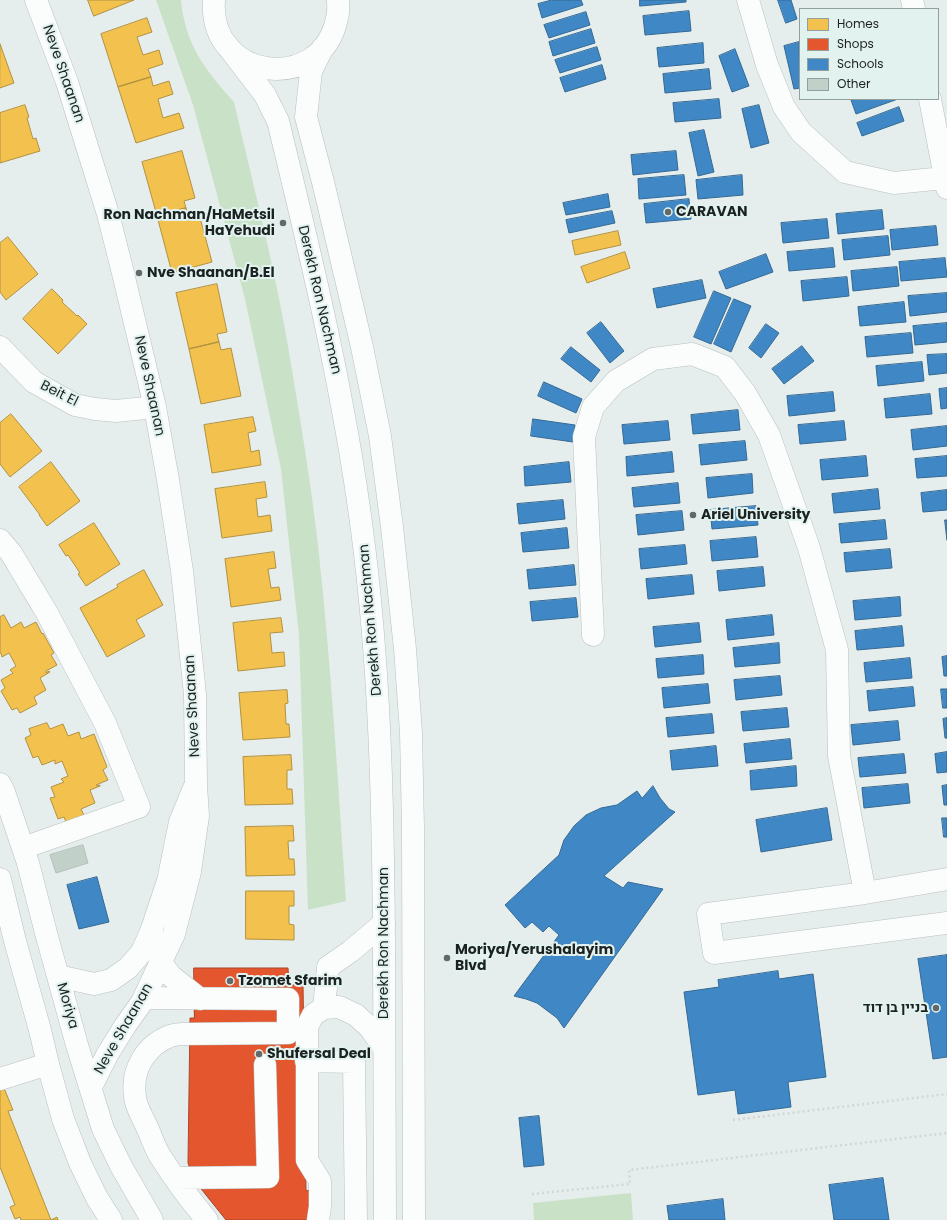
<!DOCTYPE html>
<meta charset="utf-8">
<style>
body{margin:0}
#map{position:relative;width:947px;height:1220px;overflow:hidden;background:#e5eeec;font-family:Poppins,sans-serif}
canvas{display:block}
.legend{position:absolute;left:799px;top:8px;width:140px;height:92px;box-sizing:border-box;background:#e1f2ef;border:1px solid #929f9d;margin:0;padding:5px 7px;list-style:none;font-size:12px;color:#1c2221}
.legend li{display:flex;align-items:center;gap:8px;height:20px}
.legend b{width:20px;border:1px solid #929f9d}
</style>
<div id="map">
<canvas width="947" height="1220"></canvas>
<ul class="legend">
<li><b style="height:11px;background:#f2c14e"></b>Homes</li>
<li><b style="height:11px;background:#e4572e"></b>Shops</li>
<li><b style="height:11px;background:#3f88c5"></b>Schools</li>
<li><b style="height:11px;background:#c1d1ca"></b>Other</li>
</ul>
</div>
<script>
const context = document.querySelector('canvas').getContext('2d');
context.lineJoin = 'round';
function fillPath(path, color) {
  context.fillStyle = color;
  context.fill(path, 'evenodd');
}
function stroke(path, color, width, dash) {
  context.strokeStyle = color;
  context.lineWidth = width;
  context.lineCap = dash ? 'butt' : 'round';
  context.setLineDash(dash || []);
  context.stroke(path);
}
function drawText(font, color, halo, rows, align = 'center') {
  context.font = font + ' Poppins,Heebo,sans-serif';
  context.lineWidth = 4;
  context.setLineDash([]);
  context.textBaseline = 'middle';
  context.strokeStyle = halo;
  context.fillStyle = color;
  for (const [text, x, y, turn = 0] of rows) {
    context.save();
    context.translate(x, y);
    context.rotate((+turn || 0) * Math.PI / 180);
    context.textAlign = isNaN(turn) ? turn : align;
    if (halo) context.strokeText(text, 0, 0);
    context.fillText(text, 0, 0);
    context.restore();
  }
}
fillPath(new Path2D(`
 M156,0H181C185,44 205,70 234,102C254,189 277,276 291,364C301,424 311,484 318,545C331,663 338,782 346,901L308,910L299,635L281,469L245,299L193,105Z
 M631,1193L633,1220H534L533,1203Z`), '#c9e1c6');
const homes = new Path2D(`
 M88,0H134L94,16Z
 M147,18L152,32L137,37L143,55L159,50L163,64L148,69L151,77L118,87L101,34Z
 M0,44L14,83L0,88Z
 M151,77L153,86L169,81L173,94L158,99L163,118L179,113L184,128L136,143L118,87Z
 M25,105L29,117L27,118L33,139L36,138L40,151L0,163V113Z
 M182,151L195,198L184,201L186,208L157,216L142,162Z
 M186,208L189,218L199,214L212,262L172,273L157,216Z
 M618,231L621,245L575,255L572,241Z
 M8,237L38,274L6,300L0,292V243Z
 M625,252L630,268L587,283L581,267Z
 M217,284L227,332L217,334L219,342L189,349L176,293Z
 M52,289L63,300L62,302L77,316L78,315L87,324L58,354L23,319Z
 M219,342L221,350L231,348L241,396L201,404L189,349Z
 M11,414L42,451L10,477L0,464V423Z
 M253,417L256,431L248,433L251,452L259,450L261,465L212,473L204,425Z
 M51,462L80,501L47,526L39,515H40L19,487Z
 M265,482L267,497L256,499L258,517L270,515L272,531L222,538L215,489Z
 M94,523L120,564L86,586L78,574L80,573L68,555L66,556L59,545Z
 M274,552L276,568L268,569L271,588L279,587L281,600L231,607L225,559Z
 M144,570L163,605L136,620L145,636L107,657L80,608L118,587L117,585Z
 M4,615L11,628L21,622L24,628L36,622L42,634L43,633L54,653L51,655L57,665L46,671V673L49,671L50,672L40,678L46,690L34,697L37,704L20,713L17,708L12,710L1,691L5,688L1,680L13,673L10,670L16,666L9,653L2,657L1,653H0V617Z
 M281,618L283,632L270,633L272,653L284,652L285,666L238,671L233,623Z
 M287,690L288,703L285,704L286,724H289L290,737L243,740L239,693Z
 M47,723L50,729L63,724L68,736L79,732L81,739L94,734L107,767L103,770L108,780L96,785L97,786L100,785V786L90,790L95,803L81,809L84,815L66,822L64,817L58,819L50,798L55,797L51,787L64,782L61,779L68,776L62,761L55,764V760L42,765L38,756L33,758L25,738L31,735L29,729Z
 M291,755L292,770H287V789H292L293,804L245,805L243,757Z
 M293,826L294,841H288L289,859H294L295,875L246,876L245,827Z
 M246,891H294V906H289V924L294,925V940L246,939Z
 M4,1088L13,1110L8,1111L51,1220L57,1217L58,1220H21L20,1217L15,1219L10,1207L15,1205L0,1167V1089Z`);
fillPath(homes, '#f2c14e');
stroke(homes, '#b29140', 1);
const shops = new Path2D(`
 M194,968H288L289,985L303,984L306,1191L310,1190V1220H226L194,1180L188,1163L190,1018H194Z`);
fillPath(shops, '#e4572e');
stroke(shops, '#a8472a', 1);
const schools = new Path2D(`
 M552,0H581L583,5L542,18L538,4Z
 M640,0H686V2L640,6Z
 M778,0H791L797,19L786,23Z
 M689,11L691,31L645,35L643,16Z
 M586,12L590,25L549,38L544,25Z
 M591,29L595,43L553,56L549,42Z
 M799,42L800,88L794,89L784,46Z
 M703,43L704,63L659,67L657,48Z
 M597,47L601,60L560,73L555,60Z
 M735,49L749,86L732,92L719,56Z
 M602,65L606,79L565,92L560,78Z
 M709,69L711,89L665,93L663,74Z
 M719,99L721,118L675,122L673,103Z
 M854,99H898L856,114L851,100Z
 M759,105L769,143L751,148L742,109Z
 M899,107L904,121L862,136L857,123Z
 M704,130L714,172L698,176L689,133Z
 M676,151L678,170L633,175L631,155Z
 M684,175L686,195L639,199L638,179Z
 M742,175L743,195L698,199L696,180Z
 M608,194L610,207L566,215L563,203Z
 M689,199L691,219L646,223L644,204Z
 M882,210L884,229L838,234L836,214Z
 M612,211L615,223L569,233L566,220Z
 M827,219L829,238L783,243L781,223Z
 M936,226L938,245L892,250L890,230Z
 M888,236L890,255L844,260L842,240Z
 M833,248L835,267L789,271L787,252Z
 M766,254L773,272L726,289L719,272Z
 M945,258L947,277L901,281L899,262Z
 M897,267L899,286L853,291L851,271Z
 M847,277L849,296L803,301L801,281Z
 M702,280L706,298L657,308L653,289Z
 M714,291L731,298L711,344L694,337Z
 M947,293V312L910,316L908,296Z
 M734,299L751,306L731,352L714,344Z
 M904,302L906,322L860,326L858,307Z
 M601,322L624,351L610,363L587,333Z
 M947,323V342L915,345L913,326Z
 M766,324L779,333L761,358L749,348Z
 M911,333L913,353L867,357L865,337Z
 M802,346L814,361L784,384L772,369Z
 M571,347L600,370L591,382L561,359Z
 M947,354V373L929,375L927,355Z
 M922,362L924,381L878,386L876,366Z
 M544,382L582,399L576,413L538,396Z
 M947,388V408L941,409L939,389Z
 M833,392L835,411L789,416L787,396Z
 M930,394L932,414L886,418L884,399Z
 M738,410L740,430L693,434L691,415Z
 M533,419L575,425L573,442L531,436Z
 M668,421L670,440L624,444L622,425Z
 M844,421L846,440L800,444L798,425Z
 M947,426V446L913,450L911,430Z
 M745,441L747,460L701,465L699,445Z
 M672,452L674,472L627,476L626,457Z
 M866,456L868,476L822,480L820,460Z
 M947,456V476L917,478L915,459Z
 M569,462L571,482L525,486L524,467Z
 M752,474L753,493L708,498L706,478Z
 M678,483L680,503L634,507L632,488Z
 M878,489L880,509L834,513L832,494Z
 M947,490V510L923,512L921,493Z
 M563,500L565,519L519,524L517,504Z
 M756,506L758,525L712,529L710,510Z
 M682,511L684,530L638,535L636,515Z
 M885,520L887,539L841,543L839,524Z
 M945,520H947V540Z
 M567,528L569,548L523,552L521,533Z
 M756,537L758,557L712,561L710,541Z
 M685,545L687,564L641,569L639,549Z
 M890,549L892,568L846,572L844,553Z
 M574,565L576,585L529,589L527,570Z
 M763,567L765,586L719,591L717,571Z
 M692,575L694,594L648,599L646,579Z
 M900,597L901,616L855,620L853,601Z
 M576,598L578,617L532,621L530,602Z
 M772,615L774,635L728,640L726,620Z
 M699,623L701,642L655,647L653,627Z
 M902,626L904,646L857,650L855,631Z
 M779,643L780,663L735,667L733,648Z
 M703,655L704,674L658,678L656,659Z
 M947,656V676H944L942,657Z
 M910,658L912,678L866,682L864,663Z
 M780,676L782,695L736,700L734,680Z
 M708,684L710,703L664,708L662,688Z
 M913,687L915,706L869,711L867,691Z
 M941,689H947V708H943Z
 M787,708L789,727L743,731L741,712Z
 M712,714L714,733L668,737L666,718Z
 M947,718V738H945L943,719Z
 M898,721L900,740L853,745L851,725Z
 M790,739L792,759L746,763L744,744Z
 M716,746L718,766L672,770L670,751Z
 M947,752V772L937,773L935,754Z
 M904,754L906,773L860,777L858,758Z
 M796,766L797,786L751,790L750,771Z
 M908,784L910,803L864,808L862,788Z
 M947,785V805H944L942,786Z
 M653,786L660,798L669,809L675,812L604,876L623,888L628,882L663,889L564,1028L557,1018L537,1003L526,999L514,996L559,935L549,926L543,932L532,922L525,928L505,905L559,855L564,840L574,826L586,815L601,808L617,805L637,791L642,798Z
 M827,808L832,840L761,852L756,820Z
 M942,818H947V837H944Z
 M97,877L109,922L79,929L67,885Z
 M947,955V1057L933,1059L918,959Z
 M778,971L779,979L813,974L826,1077L788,1082L791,1107L738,1114L735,1090L698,1095L684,992L719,987L718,980Z
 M539,1116L544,1165L524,1167L519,1118Z
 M883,1178L889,1220H834L829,1185Z
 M723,1199L725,1220H669L667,1206Z`);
fillPath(schools, '#3f88c5');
stroke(schools, '#346994', 1);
const building = new Path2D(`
 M83,845L88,863L56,873L50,855Z`);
fillPath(building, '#c1d1ca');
stroke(building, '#b7bebb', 1);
const minor = new Path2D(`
 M36,0L67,82L108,214L122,269L155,407L168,480L182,571L195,694L196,785L198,816L190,872L174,934L142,1002L125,1026L107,1055L91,1087
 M748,0L767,65L784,107L801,132L845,172L894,183L944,178
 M912,0L914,9
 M930,99L947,188
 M0,347L34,382L75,405L95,409L116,411L155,407
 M0,540L11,553L47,613L105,723L139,807L23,848
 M593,635L584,437L593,407L616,381L653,359L692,354L725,367L745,393L769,435L809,548L837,650L839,756L865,893
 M0,784L4,792L28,863L46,933L77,1045L103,1129L121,1166L152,1220
 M0,879L15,941L40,1030L48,1064L63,1119L80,1163L97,1198L111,1220
 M947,879L865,893L708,914L714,953L947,923
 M161,963L171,976L200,999
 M58,976L94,984L111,980L128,968L142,952L152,929L168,881L180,822L194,788
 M144,998L288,999V1033L182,1034C179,1034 174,1035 170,1036C145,1046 131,1070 135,1097C136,1107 142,1116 146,1125C151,1135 154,1146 160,1156C174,1178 190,1200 207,1220
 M324,1008L328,967L351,951L384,923
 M306,1061L354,1062L356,1220
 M0,1079L48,1064
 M175,1178L268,1177L265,1065
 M318,1220L320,1207V1181L307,1160V1027L313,1015L324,1008L339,1007L356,1015L370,1028L384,1048`);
const major = new Path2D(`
 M214,0C208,81 322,95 337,18C339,12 338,6 338,0
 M226,44L265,95L278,121C311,256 344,392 362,530C380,666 383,804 384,941C384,1034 385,1127 385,1220
 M322,49L311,71L306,117L324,186L362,347L380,436L392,527L405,649L411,733L413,828L414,1220`);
stroke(minor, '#b8c0be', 23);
stroke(major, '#b8c0be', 23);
stroke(new Path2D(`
 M733,1120L947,1094
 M532,1194L630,1184L629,1170L947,1133`), '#d4d6d6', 2.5, [2, 3]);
stroke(minor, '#fbfcfc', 22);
stroke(major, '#fbfcfc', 22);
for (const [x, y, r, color] of [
 [668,212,4,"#626968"],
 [283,223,4,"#626968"],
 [139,273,4,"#626968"],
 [693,515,4,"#626968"],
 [447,958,4,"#626968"],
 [230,981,4,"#626968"],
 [936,1008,4,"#626968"],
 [259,1054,4,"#626968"]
]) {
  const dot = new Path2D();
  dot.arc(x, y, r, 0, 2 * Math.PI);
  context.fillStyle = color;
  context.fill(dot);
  stroke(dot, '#e1f2ef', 1.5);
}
drawText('14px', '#1c2221', '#e1f2ef', [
 ["Neve Shaanan",63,74,71],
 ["Derekh Ron Nachman",319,300,77],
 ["Neve Shaanan",149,386,78],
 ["Beit El",59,394,27],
 ["Derekh Ron Nachman",371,620,-95],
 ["Neve Shaanan",193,706,-93],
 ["Derekh Ron Nachman",384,943,-90],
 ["Moriya",67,1006,74],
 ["Neve Shaanan",124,1029,-60]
]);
drawText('bold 14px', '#1c2221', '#e1f2ef', [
 ["CARAVAN",676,212],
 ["Ron Nachman/HaMetsil",275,215,"right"],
 ["HaYehudi",275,231,"right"],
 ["Nve Shaanan/B.El",147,273],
 ["Ariel University",701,515],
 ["Moriya/Yerushalayim",455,950],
 ["Blvd",455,966],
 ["Tzomet Sfarim",238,981],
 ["בניין בן דוד",928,1008,"right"],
 ["Shufersal Deal",267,1054]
], 'left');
</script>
